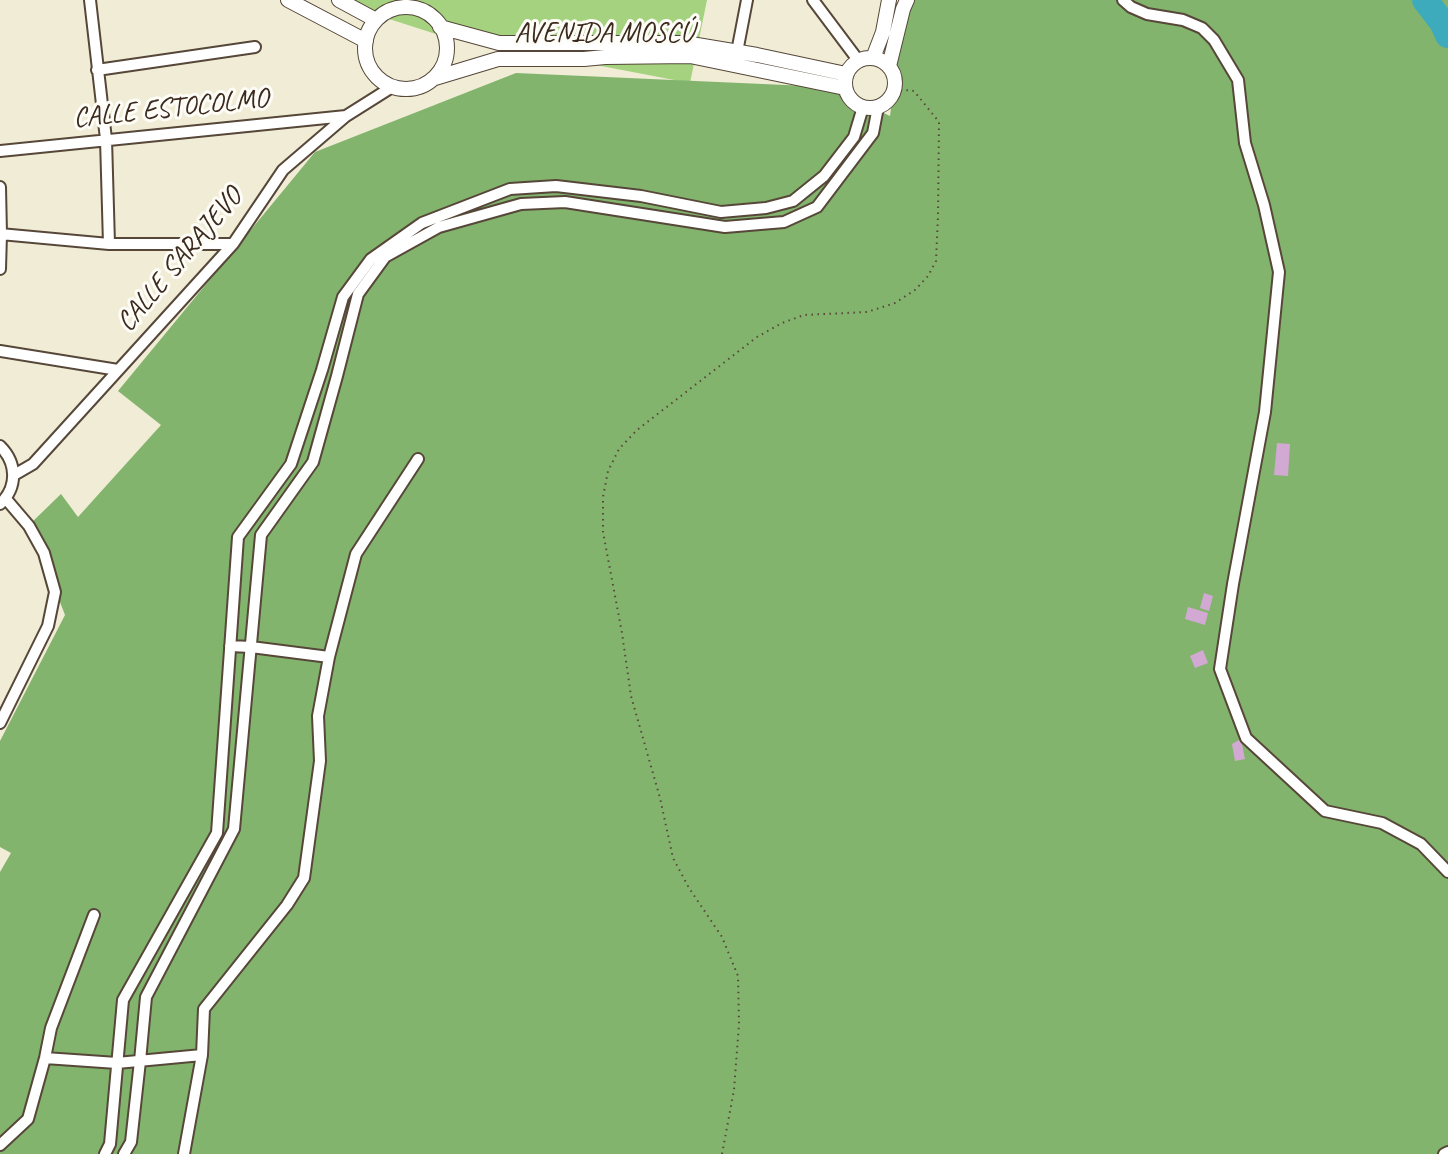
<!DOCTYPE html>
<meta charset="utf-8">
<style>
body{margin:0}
canvas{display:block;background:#f0ecd5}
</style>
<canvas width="1448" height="1154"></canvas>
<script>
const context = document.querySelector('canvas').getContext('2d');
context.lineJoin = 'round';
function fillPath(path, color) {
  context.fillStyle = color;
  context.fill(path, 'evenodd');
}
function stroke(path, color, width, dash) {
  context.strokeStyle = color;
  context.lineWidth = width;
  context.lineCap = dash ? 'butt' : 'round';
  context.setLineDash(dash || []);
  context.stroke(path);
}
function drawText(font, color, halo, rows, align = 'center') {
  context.font = font + ' Caveat,sans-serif';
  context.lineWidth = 6;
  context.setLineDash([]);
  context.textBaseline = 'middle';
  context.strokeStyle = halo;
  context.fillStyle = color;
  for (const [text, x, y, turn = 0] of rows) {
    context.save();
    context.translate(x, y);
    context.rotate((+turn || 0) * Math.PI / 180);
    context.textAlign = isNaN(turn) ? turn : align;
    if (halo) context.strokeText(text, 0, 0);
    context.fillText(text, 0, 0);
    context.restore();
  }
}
fillPath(new Path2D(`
 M330,0H707L690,83L439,35Z`), '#a4d27f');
fillPath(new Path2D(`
 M911,0H1448V1154H0V872L11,853L0,847V741L65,615L30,524L61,494L78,517L161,425L118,391L315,152L516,73L830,87L890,116L904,7Z`), '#83b46e');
stroke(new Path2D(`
 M1425,0L1442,22L1448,35`), '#3eabbc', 26);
fillPath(new Path2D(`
 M1277,443L1290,444L1288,476L1274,475Z
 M1204,593L1213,596L1209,611L1200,608Z
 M1188,607L1208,613L1205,625L1185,619Z
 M1203,650L1208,663L1195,668L1190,656Z
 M1241,739L1245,759L1235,761L1232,744Z`), '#d1a9d3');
const minor = new Path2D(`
 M90,0L106,139L109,244
 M813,0L858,60
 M1123,0L1131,7L1147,14L1183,20L1202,28L1214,40L1238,80L1245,143L1264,205L1279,272L1265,412L1233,584L1220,669L1246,738L1325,811L1382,823L1421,844L1448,872
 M737,52L747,0
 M97,70L255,47
 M0,151L346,116
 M0,187L1,234L0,269
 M0,234L109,244H233
 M0,351L118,370
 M0,446C17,463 18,487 0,504
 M14,475L33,464L233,244L283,170L346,116L392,87
 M230,646L251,647L329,657
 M0,723L48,626L55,592L44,553L29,526L6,499
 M45,1058L117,1063L202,1055
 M0,1145L28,1119L45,1058L51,1028L94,915
 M105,1154L110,1144L123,1000L217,833L238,537L291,464L322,370L343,297L371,259L422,223L510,189L556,186L641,196L721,212L766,208L793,201L824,176L854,137L863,107
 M124,1154L131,1142L140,1061L146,997L234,829L261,535L313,462L337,376L358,294L385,257L439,227L521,204L565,202L725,227L784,222L817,207L873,133L878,107
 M184,1154L202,1055L204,1009L287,905L304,878L320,761L318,716L329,657L356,554L418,459
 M1444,1154L1448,1152`);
const tertiary = new Path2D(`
 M288,0L366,41
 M339,0L376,20
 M365 48a41 41 0 1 1 82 0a41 41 0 1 1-82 0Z
 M440,27L499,43H685L757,55L846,74
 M845 83a25 25 0 1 1 50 0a25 25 0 1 1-50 0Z
 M873,58L883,32L889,0
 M889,66L903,9L907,0
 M435,78L498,59H584L605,57L690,56L845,88`);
stroke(minor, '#564739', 14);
stroke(tertiary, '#564739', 16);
stroke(new Path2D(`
 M722,1154L734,1090L739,1024L738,976L722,937L689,888L673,858L660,798L631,696L622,633L603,532V497L608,471L619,449L637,430L757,337L782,323L804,315L867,312L895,303L915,290L928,276L936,261L938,216L939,122L914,91L895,89`), '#564739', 2, [1.5, 4.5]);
stroke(minor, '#fff', 10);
stroke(tertiary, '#fff', 14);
drawText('28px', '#3b2a1e', '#fdfcf7', [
 ["AVENIDA MOSCÚ",604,34],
 ["CALLE ESTOCOLMO",171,109,-6],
 ["CALLE SARAJEVO",180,260,-50]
]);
</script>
